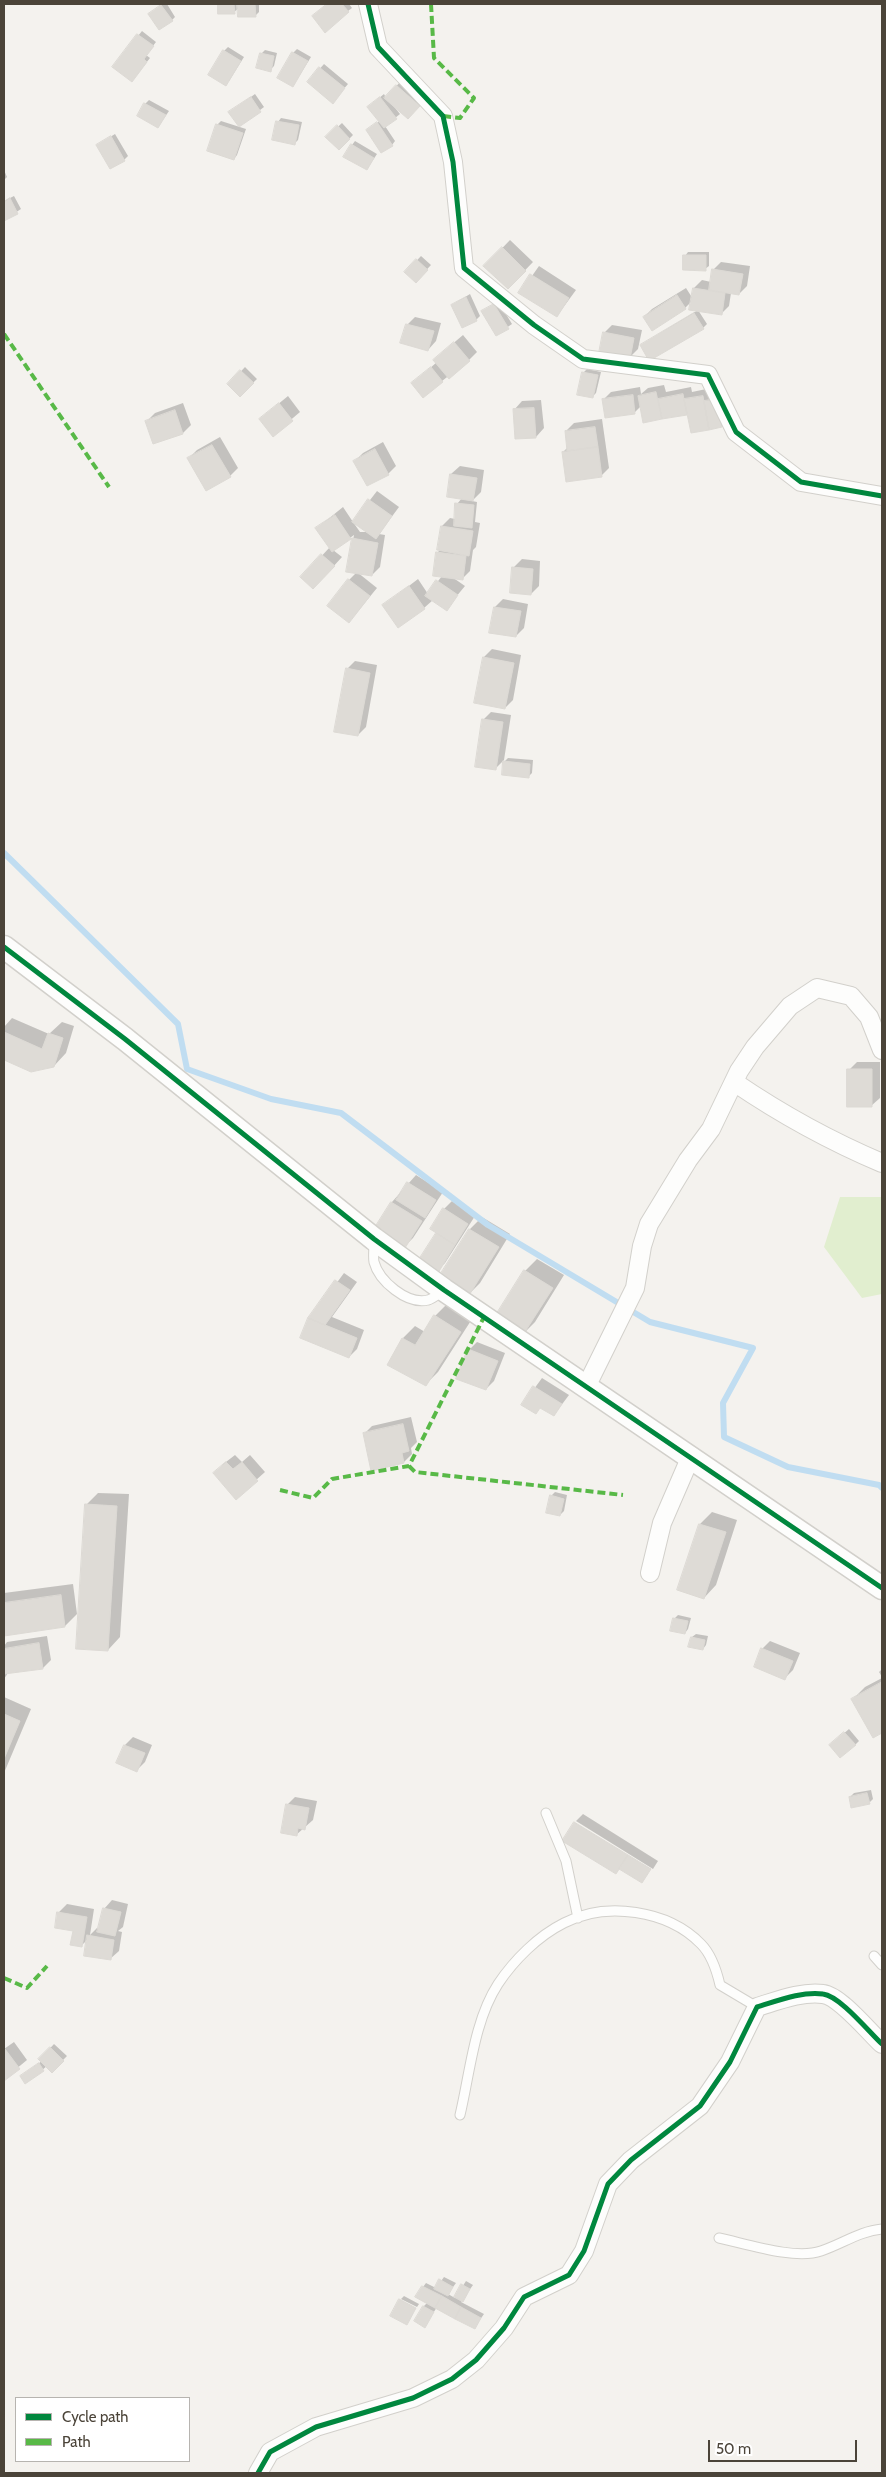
<!DOCTYPE html>
<style>
body{margin:0}
#map{position:relative;width:886px;height:2477px;overflow:hidden;background:#f4f2ee;font-family:Cabin,sans-serif}
canvas{display:block}
.frame{position:absolute;inset:0;border:5px solid #4b4439;pointer-events:none}
.legend{position:absolute;left:15px;top:2397px;width:175px;height:65px;box-sizing:border-box;background:#fff;border:1px solid #b7b4b0;margin:0;padding:6px 9px;list-style:none;font-size:15px;color:#4b4439}
.legend li{display:flex;align-items:center;gap:10px;height:25px}
.legend b{width:25px;border:1px solid #b7b4b0}
.scale{position:absolute;left:708px;top:2440px;width:149px;height:22px;box-sizing:border-box;border:2px solid #4b4439;border-top:0;padding-left:6px;font-size:15px;line-height:18px;white-space:nowrap;color:#4b4439;-webkit-text-stroke:4px #fff;paint-order:stroke}
</style>
<div id="map">
<canvas width="886" height="2477"></canvas>
<div class="frame"></div>
<ul class="legend">
<li><b style="height:6px;background:#00873e"></b>Cycle path</li>
<li><b style="height:6px;background:#58b947"></b>Path</li>
</ul>
<div class="scale">50 m</div>
</div>
<script>
const context = document.querySelector('canvas').getContext('2d');
context.lineJoin = 'round';
function fillPath(path, color) {
  context.fillStyle = color;
  context.fill(path, 'evenodd');
}
function stroke(path, color, width, dash) {
  context.strokeStyle = color;
  context.lineWidth = width;
  context.lineCap = dash ? 'butt' : 'round';
  context.setLineDash(dash || []);
  context.stroke(path);
}
fillPath(new Path2D(`
 M840,1197H882V1294L862,1298L824,1247Z`), '#e1eecf');
fillPath(new Path2D(`
 M163,4H167L175,17L172,20L150,14Z
 M219,4H259V12L255,16L239,8L234,12L219,13Z
 M328,4H349L352,8L348,11L317,13Z
 M142,31L156,42L146,55L150,58L135,77L113,67Z
 M228,47L244,57L229,81L224,51Z
 M297,49L311,57L293,86V53Z
 M265,50L277,53L274,66L270,70L261,54Z
 M324,64L348,84L336,98L308,82Z
 M400,82L422,101L412,113L392,104L400,114L385,126L395,141L392,145L367,130L380,121L373,103L384,94L386,98Z
 M255,94L264,107L239,126L234,109Z
 M149,100L169,111L158,127L145,104Z
 M281,118L302,122L298,140L294,144L278,122Z
 M221,121L246,129L237,155L234,159L217,125Z
 M342,123L353,135L339,149L327,137Z
 M115,134L128,156L124,160L97,145Z
 M355,141L377,154L367,169L352,145Z
 M4,170L7,177L4,180Z
 M14,196L21,209L4,220V201Z
 M510,240L533,262L508,288L485,266Z
 M688,252H709V266L705,269L685,256Z
 M421,256L431,265L416,281L406,272Z
 M721,262L750,266L747,286L739,294L731,293L729,306L721,314L698,310L707,324L703,328L641,345L698,310L692,301L685,308L644,317L652,309L686,288L693,299L694,288L702,280L711,282L713,270Z
 M539,266L576,290L557,316L520,293Z
 M470,294L480,316L476,320L452,305Z
 M498,301L512,324L496,335L483,312Z
 M415,317L441,323L436,341L428,350L407,325Z
 M612,325L642,330L638,349L630,357L604,333Z
 M463,335L477,352L469,360L442,381L413,383L437,362L443,352Z
 M245,367L257,379L240,395L229,384Z
 M587,369L601,372L596,393L592,397L583,373Z
 M664,385L666,392L691,387L692,392L711,388L726,422L722,426L692,432L688,413L644,422L641,406L635,412L603,400L611,392L640,387L641,394L648,388Z
 M288,396L300,412L273,435L260,419Z
 M541,400L544,428L536,437L514,410L522,401Z
 M183,403L191,425L183,433L154,443L147,421L155,413Z
 M602,419L609,468L601,476L563,452L568,447L566,431L574,423Z
 M220,437L238,468L230,476L189,458L197,450Z
 M383,442L396,466L388,474L355,461L363,453Z
 M460,466L484,470L481,492L472,501L477,502L475,522L480,523L476,547L473,550L470,571L462,579L452,577L465,586L446,609L433,600L424,608L384,605L418,579L428,594L442,576L437,553L440,550L438,549L442,526L450,518L455,519L457,504L462,498L448,496L451,474Z
 M377,491L399,507L379,534L385,535L380,567L372,575L357,572L377,588L349,622V580L357,572L347,571L354,535L333,550L342,557L321,580L302,577L330,547L317,528L343,507L353,522ZM353,522L367,532H360Z
 M522,559L540,561L539,586L531,594L513,568Z
 M503,599L528,604L524,628L516,636L495,607Z
 M492,649L521,655L513,700L505,708L484,657Z
 M355,661L377,665L366,727L358,735L347,669Z
 M491,712L511,715L504,760L496,768L483,720Z
 M508,758L533,760L532,773L528,777L504,762Z
 M12,1018L49,1034L62,1022L74,1026L66,1053L54,1066L31,1071L4,1059V1027Z
 M857,1062H880V1098L871,1106L849,1070Z
 M416,1175L443,1192L413,1238L405,1246L376,1228L392,1202Z
 M452,1201L475,1216L445,1263L437,1271L420,1261L437,1232L444,1209Z
 M482,1217L510,1234L480,1283L468,1295L440,1278L470,1229Z
 M537,1259L564,1275L535,1322L523,1334L525,1271Z
 M344,1273L357,1282L332,1317L364,1330L357,1349L349,1357L310,1319Z
 M447,1304L472,1319L438,1372L426,1384L403,1338L415,1326L425,1332L435,1316Z
 M477,1342L505,1353L494,1381L486,1389L469,1350Z
 M542,1378L569,1395L554,1415L541,1407L523,1404Z
 M411,1417L417,1442L411,1448L412,1454L404,1462L364,1434L372,1426Z
 M235,1455L242,1462L250,1455L265,1472L236,1498L222,1465Z
 M555,1492L567,1495L564,1511L560,1515L551,1496Z
 M98,1493L129,1494L120,1637L108,1650L86,1505Z
 M712,1512L737,1520L716,1585L704,1598L700,1524Z
 M73,1584L77,1614L65,1626L4,1635V1593Z
 M678,1615L691,1618L688,1629L685,1633L674,1619Z
 M696,1634L708,1636L706,1645L703,1649L692,1637Z
 M47,1636L51,1660L43,1668L8,1673L4,1679V1646L7,1642Z
 M770,1641L800,1653L793,1670L785,1678L762,1649Z
 M882,1669V1677L879,1672Z
 M882,1678V1732L873,1736L853,1699L865,1687Z
 M4,1697L31,1709L4,1773Z
 M849,1729L859,1741L855,1745L834,1742Z
 M133,1737L152,1745L145,1762L137,1770L118,1762L125,1745Z
 M871,1790L873,1799L869,1803L850,1797L854,1793Z
 M295,1797L317,1801L313,1820L296,1835L287,1805Z
 M583,1814L658,1861L653,1869L576,1821Z
 M112,1900L128,1904L123,1927L118,1931L122,1932L119,1951L110,1959L88,1939L81,1946L74,1930L58,1913L67,1904L94,1909L90,1935L97,1928H99L104,1909Z
 M14,2042L27,2060L4,2079V2049Z
 M54,2044L67,2056L52,2071L47,2066L26,2083L25,2073L42,2061L40,2059Z
 M444,2277L456,2283L448,2294L455,2298L466,2281L473,2285L461,2302L484,2314L475,2327L437,2307L425,2326L424,2306L428,2302L423,2287L426,2283L436,2288Z
 M404,2296L419,2304L417,2307L401,2299Z`), '#0003');
stroke(new Path2D(`
 M4,853L178,1024L187,1069L271,1099L341,1113L488,1225L650,1322L753,1348L723,1403L724,1437L788,1467L879,1485L882,1488`), '#c0ddf1', 6);
const building = new Path2D(`
 M218,4H234L235,14H218Z
 M237,4H255L256,17H238Z
 M327,4H342L349,12L325,33L312,16Z
 M161,5L173,21L159,30L148,14Z
 M137,34L154,46L144,59L147,62L132,82L112,67Z
 M223,50L241,61L226,86L208,75Z
 M292,52L308,61L293,87L277,78Z
 M260,53L274,56L271,72L256,68Z
 M319,67L345,88L333,104L307,82Z
 M396,85L420,106L408,119L384,98Z
 M251,97L261,112L239,127L228,112Z
 M380,97L397,119L384,128L367,107Z
 M144,103L166,115L158,128L137,116Z
 M276,121L299,125L295,145L272,140Z
 M377,122L393,146L381,153L366,130Z
 M216,124L243,133L234,160L207,151Z
 M337,125L350,139L339,150L325,137Z
 M111,136L125,161L110,169L96,145Z
 M351,144L374,158L367,170L343,157Z
 M10,198L18,214L4,221V202Z
 M502,247L526,271L508,289L483,266Z
 M683,255H706V271L683,270Z
 M416,259L428,270L416,283L404,272Z
 M712,269L743,274L739,295L709,290Z
 M530,274L569,298L557,317L518,293Z
 M693,288L725,293L722,315L689,310Z
 M677,295L686,309L652,331L643,317Z
 M466,297L477,321L462,328L451,305Z
 M494,304L509,329L496,336L481,311Z
 M694,313L704,329L649,361L640,345Z
 M406,324L434,331L428,351L400,343Z
 M603,332L634,338L630,359L599,353Z
 M454,342L470,361L449,379L433,360Z
 M431,367L443,382L423,398L411,383Z
 M240,370L254,383L240,397L227,384Z
 M582,372L598,375L593,398L577,395Z
 M656,392L662,419L643,423L638,396Z
 M683,394L687,415L662,419L658,399Z
 M633,395L635,414L605,418L602,399Z
 M703,396L709,430L691,433L684,399Z
 M717,399L722,427L709,430L704,401Z
 M279,403L293,421L273,437L259,419Z
 M534,408L536,438L515,439L513,409Z
 M175,410L183,434L153,444L145,421Z
 M595,427L598,447L567,451L565,431Z
 M212,445L231,477L206,491L187,458Z
 M598,447L602,477L566,482L562,452Z
 M375,449L389,475L367,486L353,461Z
 M450,474L477,478L473,501L447,497Z
 M368,499L392,516L376,539L352,522Z
 M455,503L474,505L472,528L454,526Z
 M335,515L351,539L332,552L315,528Z
 M441,526L473,531L469,556L437,550Z
 M352,538L378,543L372,576L346,572Z
 M436,552L466,556L463,580L433,576Z
 M321,554L335,566L313,589L300,577Z
 M512,567L533,569L531,595L510,593Z
 M348,579L370,596L349,623L327,606Z
 M436,580L458,595L447,611L425,596Z
 M409,586L425,609L398,628L382,605Z
 M494,607L521,611L516,637L489,633Z
 M483,657L514,663L505,709L474,703Z
 M346,668L370,673L358,736L334,732Z
 M482,719L503,722L496,770L475,767Z
 M503,761L530,764L529,778L502,775Z
 M4,1032L42,1049L48,1033L63,1038L54,1067L31,1072L4,1060Z
 M847,1069H872V1107H847Z
 M407,1182L436,1200L425,1218L396,1200Z
 M391,1202L422,1221L405,1248L374,1229Z
 M443,1208L468,1224L455,1245L430,1229Z
 M469,1229L499,1247L468,1297L438,1278Z
 M436,1233L455,1245L438,1273L418,1261Z
 M524,1270L553,1288L523,1335L494,1318Z
 M335,1280L350,1290L325,1325L308,1318Z
 M434,1315L461,1332L426,1386L387,1365L402,1338L415,1345Z
 M308,1318L357,1338L349,1358L300,1338Z
 M468,1349L498,1361L486,1390L456,1379Z
 M533,1386L562,1404L554,1416L540,1408L536,1414L521,1405Z
 M403,1424L409,1451L402,1453L404,1463L371,1471L363,1433Z
 M226,1462L233,1469L242,1462L258,1481L236,1500L213,1473Z
 M550,1495L564,1499L560,1516L546,1513Z
 M85,1504L117,1506L108,1651L76,1649Z
 M699,1524L726,1532L704,1599L677,1590Z
 M61,1595L65,1627L4,1636V1603Z
 M673,1618L688,1621L685,1634L670,1631Z
 M691,1637L705,1640L703,1650L688,1647Z
 M39,1643L43,1669L4,1674V1649Z
 M761,1648L793,1661L785,1680L754,1667Z
 M882,1682V1733L873,1738L851,1699Z
 M4,1714L20,1721L4,1759Z
 M844,1732L856,1745L840,1758L829,1745Z
 M124,1745L145,1753L137,1772L116,1763Z
 M867,1793L870,1804L851,1808L849,1797Z
 M286,1804L309,1808L305,1830L298,1828L297,1836L281,1833Z
 M574,1822L628,1855L616,1874L562,1841Z
 M628,1855L651,1869L642,1883L619,1869Z
 M103,1908L121,1912L115,1936L97,1932Z
 M57,1912L87,1917L82,1947L70,1945L73,1931L55,1928Z
 M87,1935L114,1940L111,1960L84,1956Z
 M50,2047L64,2061L52,2073L38,2059Z
 M5,2049L20,2069L4,2081V2050Z
 M39,2063L44,2071L25,2084L20,2076Z
 M439,2279L453,2287L448,2296L434,2289Z
 M461,2284L470,2289L463,2302L454,2297Z
 M422,2286L442,2296L435,2308L415,2297Z
 M442,2296L461,2307L455,2319L435,2308Z
 M399,2299L416,2308L407,2325L390,2316Z
 M423,2306L434,2312L425,2328L414,2321Z
 M461,2307L481,2318L475,2329L455,2319Z`);
fillPath(building, '#dedbd6');
stroke(building, '#dcd9d4', 1);
const service = new Path2D(`
 M374,1243C374,1249 373,1257 374,1262C379,1281 407,1305 428,1300C433,1299 439,1293 444,1290
 M546,1813L566,1861L578,1918
 M874,1956L882,1965
 M460,2115C470,2073 474,2021 498,1984C514,1960 538,1936 564,1923C606,1901 668,1910 701,1944C711,1954 717,1972 720,1985L757,2007
 M719,2238C747,2244 795,2260 821,2251C842,2244 860,2231 882,2229`);
const minor = new Path2D(`
 M368,4L378,47L443,116L453,162L464,268L534,325L583,359L708,375L736,432L801,482L882,496
 M734,1082C781,1114 830,1141 882,1163
 M587,1385L635,1288L642,1246L649,1224L688,1160L711,1129L739,1071L755,1047L790,1006L817,988L851,996L869,1017L882,1050
 M650,1573L662,1523L691,1456
 M258,2473L270,2452L316,2427L413,2398L452,2379L476,2360L504,2328L524,2297L569,2275L584,2251L608,2184L631,2160L700,2106L730,2062L757,2007C777,2001 802,1991 823,1994C840,1996 869,2032 882,2044`);
const tertiary = new Path2D(`
 M4,947L125,1039L374,1239L444,1290L882,1588`);
stroke(service, '#d2d0cb', 11);
stroke(minor, '#d2d0cb', 20);
stroke(tertiary, '#d2d0cb', 25);
stroke(service, '#fdfdfc', 9);
stroke(minor, '#fdfdfc', 18);
stroke(tertiary, '#fdfdfc', 22);
stroke(new Path2D(`
 M431,4L434,58L474,98L460,118L443,116
 M4,334L109,487
 M409,1466L415,1472L623,1495
 M280,1490L313,1498L332,1479L409,1466L484,1317
 M4,1978L27,1988L47,1966`), '#58b947', 4, [8, 4]);
stroke(new Path2D(`
 M368,4L378,47L443,116L453,162L464,268L534,325L583,359L708,375L736,432L801,482L882,496
 M4,947L125,1039L374,1239L444,1290L882,1588
 M258,2473L270,2452L316,2427L413,2398L452,2379L476,2360L504,2328L524,2297L569,2275L584,2251L608,2184L631,2160L700,2106L730,2062L757,2007C777,2001 802,1991 823,1994C840,1996 869,2032 882,2044`), '#00873e', 5);
</script>
